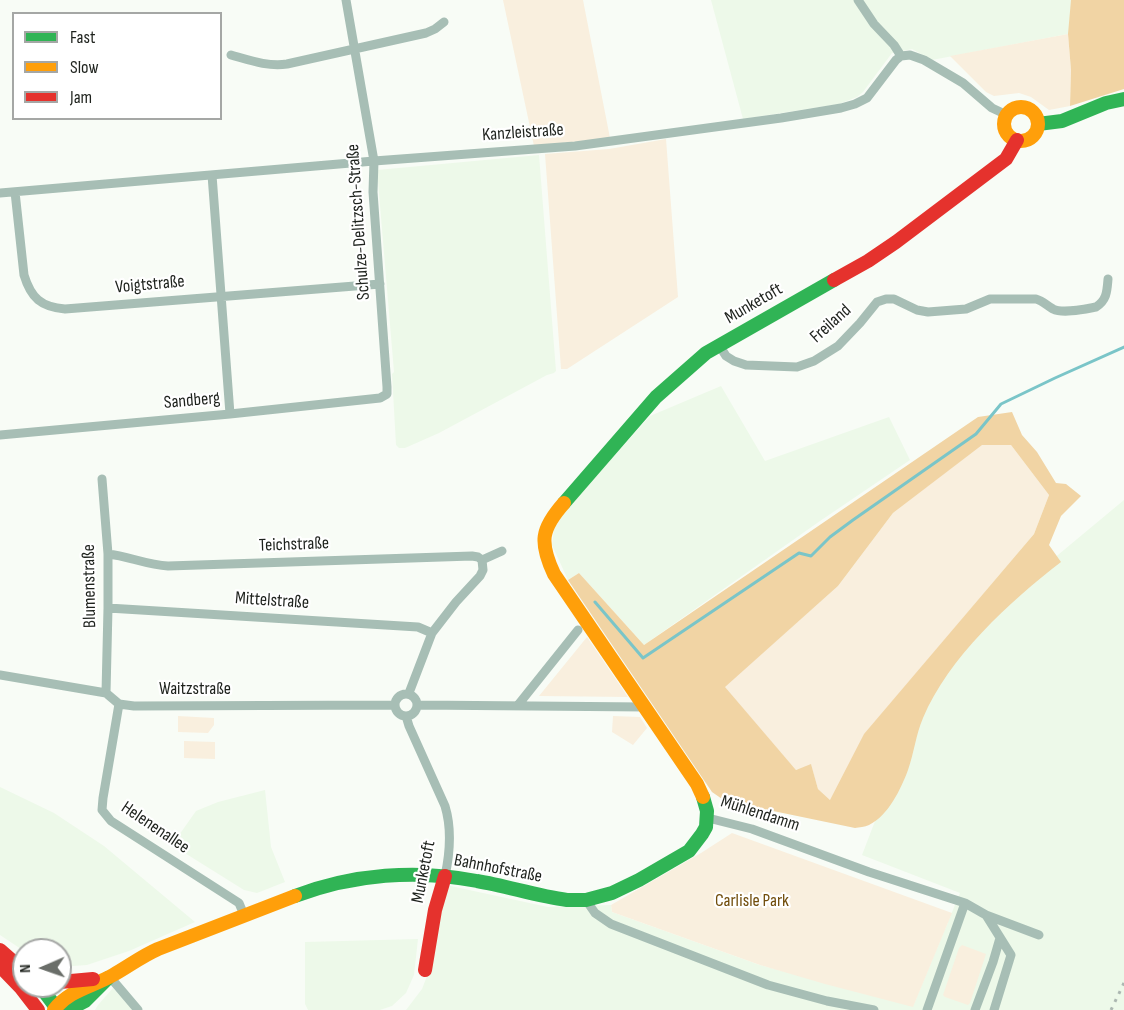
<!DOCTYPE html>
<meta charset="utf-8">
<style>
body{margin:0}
#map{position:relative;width:1124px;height:1010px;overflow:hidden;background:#f8fcf6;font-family:"Sofia Sans Condensed",sans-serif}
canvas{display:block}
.legend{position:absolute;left:12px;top:12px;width:210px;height:108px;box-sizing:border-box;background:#fff;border:2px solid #a5a7a5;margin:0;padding:8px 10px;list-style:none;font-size:18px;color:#1e221d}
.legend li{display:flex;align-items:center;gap:12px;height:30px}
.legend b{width:30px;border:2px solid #a5a7a5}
.north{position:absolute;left:12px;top:938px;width:60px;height:60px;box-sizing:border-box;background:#fff;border:2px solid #a5a7a5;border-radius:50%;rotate:268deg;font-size:16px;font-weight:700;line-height:24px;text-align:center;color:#1e221d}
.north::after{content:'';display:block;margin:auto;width:21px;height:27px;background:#6a6e69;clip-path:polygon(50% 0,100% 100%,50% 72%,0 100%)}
</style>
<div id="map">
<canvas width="1124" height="1010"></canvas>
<ul class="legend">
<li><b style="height:8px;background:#30b455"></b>Fast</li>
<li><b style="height:8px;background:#ff9f0a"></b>Slow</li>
<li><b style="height:8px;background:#e5322d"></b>Jam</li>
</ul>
<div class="north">N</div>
</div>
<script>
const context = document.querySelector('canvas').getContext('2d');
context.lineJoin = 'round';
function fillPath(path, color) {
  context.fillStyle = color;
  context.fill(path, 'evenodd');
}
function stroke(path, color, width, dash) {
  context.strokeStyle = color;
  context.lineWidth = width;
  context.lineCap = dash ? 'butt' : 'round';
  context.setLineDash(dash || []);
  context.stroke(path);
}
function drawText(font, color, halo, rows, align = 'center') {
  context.font = font + ' "Sofia Sans Condensed",sans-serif';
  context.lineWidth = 4.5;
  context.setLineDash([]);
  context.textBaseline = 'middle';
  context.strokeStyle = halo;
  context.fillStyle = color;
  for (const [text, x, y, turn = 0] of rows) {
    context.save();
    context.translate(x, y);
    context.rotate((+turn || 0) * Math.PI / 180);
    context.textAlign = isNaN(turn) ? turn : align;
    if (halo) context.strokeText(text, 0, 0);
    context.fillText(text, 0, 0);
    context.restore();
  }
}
fillPath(new Path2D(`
 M711,0H1124V15L1068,34L932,60L912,49L892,53L863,92L857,97L839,104L743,119Z
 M539,155L556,371L554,373L547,375L439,433L405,448H399L396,445L392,374L394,372L377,170Z
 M721,386L765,461L889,417L910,460L820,521L644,645L579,573L568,580L552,545L554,529L566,509L650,416Z
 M1124,500V1010H406L422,989L429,971L446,885L548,907L611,905L612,912L760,965L913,1006L960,893L862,855L920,704L1011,594Z
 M0,787L54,813L104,846L195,922L129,951L87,965L60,967V950H24V951L0,935Z
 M265,790L271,847L285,882L257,893L244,890L172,845L196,811L218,802Z
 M418,939L414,975L406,993L392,1006L380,1010H308L305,1004V942Z
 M113,988L133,1010H95L98,1005Z`), '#edf9e9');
fillPath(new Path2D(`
 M503,0H583L610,138L534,146Z
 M1068,34L1071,70L1070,106L1049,110L1031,97L1019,93L994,96L986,92L950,56Z
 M666,139L678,297L567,369H561L545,154L609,149Z
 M982,444L1011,445L1049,495L1034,534L864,735L831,801L818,789L811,765L796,770L724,687L838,586L893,513Z
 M587,637L628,697L539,696Z
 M178,716L214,718V725L208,733L178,732Z
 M613,716L640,717L647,728L633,745L612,732Z
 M184,741L215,742V759L184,758Z
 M732,833L952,913L913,1007L825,984L760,965L612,912L611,905L701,853Z
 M962,945L986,954L970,1003L968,1005L945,997L943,995L959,948Z`), '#f9efde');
fillPath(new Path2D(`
 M1071,0H1124V89L1070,106L1071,70L1068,34Z
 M1012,412L1022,435L1037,452L1056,483L1066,484L1081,496L1061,516L1049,545L1061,562C1010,601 948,658 923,718C916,734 914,753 908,770C901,789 888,816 869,825C865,827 859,827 855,828L725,801L712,792L568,580L579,573L644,645L978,417ZM982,445H1011L1049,495L1034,534L864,734L830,800L818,789L811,764L796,770L725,687L838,586L893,513Z`), '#f1d4a4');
stroke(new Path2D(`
 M595,602L643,658L799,553L811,556L830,537L853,520L976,434L1001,404L1055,378L1124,347`), '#7ac5c8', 3);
stroke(new Path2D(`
 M858,0L874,24L894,45L901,56
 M231,55C249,60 268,67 287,64L426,33L435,29L444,22
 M212,175L230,414
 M15,192L24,275C31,298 41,307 65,309L380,284
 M0,193L374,161L575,146L781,118L841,108L855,104L867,98L896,60L901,56L910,55L924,60L963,83L992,108L1007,115
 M719,345L726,356L734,361L746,365L797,367L814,361L838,346L860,323L877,302L886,299H894L917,310L928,312L966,309L990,299H1036C1043,301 1046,305 1053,309C1063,314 1085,309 1096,307C1107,300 1107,291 1108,279
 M0,435L230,414L380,398L387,394V387L373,192L374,161L346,0
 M102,479L108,554V608L106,693
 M108,554C128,556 147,565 168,566L472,556L478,557L482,560
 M482,560L502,551
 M108,608L418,627L432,633
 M0,675L106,693L119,704L134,706L395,705
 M409,693L432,633L456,602L480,576L483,570L482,560
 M395 705a11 11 0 1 1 22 0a11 11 0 1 1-22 0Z
 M119,704L103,798L102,810L111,821L239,903L244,915
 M418,705L645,707
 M518,705L578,630
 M406,716L409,726L445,806C452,829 450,853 445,876
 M708,818L752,829L869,872L965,903L986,915L1039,935
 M586,900L595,913L611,924L768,985L827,1001L874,1010
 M986,915L1011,955L994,1010
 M110,977L138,1010
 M927,1010L965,903
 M975,1010L993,962L1000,938`), '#a7beb5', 9);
stroke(new Path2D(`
 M1038,124L1062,121L1106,103L1124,99
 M564,503L656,397L706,353L834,280
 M295,896C353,874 417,869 477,881C507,886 537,896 567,900H586L612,893L639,880L689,851L702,834L706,827L707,811L703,797
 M40,986L58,1010
 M68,1010L85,1001L108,978`), '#30b455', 14);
stroke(new Path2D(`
 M1004 124a17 17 0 1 1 34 0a17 17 0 1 1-34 0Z
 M564,503C541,529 539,542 554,574L697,784L703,797
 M54,1010C69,990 92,987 113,975C129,966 142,956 158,949L295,896`), '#ff9f0a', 14);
stroke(new Path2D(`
 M834,280L868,261L896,242L1006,159L1017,140
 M0,950L24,971
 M0,966L21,988L38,1010
 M425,970L435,910L445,876
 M60,982L93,979`), '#e5322d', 14);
stroke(new Path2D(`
 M1111,1010L1124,983`), '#acb7b1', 3, [3, 6]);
drawText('18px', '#1e221d', '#fff', [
 ["Kanzleistraße",523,133,-4],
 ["Schulze-Delitzsch-Straße",359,222,-94],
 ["Voigtstraße",150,285,-5],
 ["Munketoft",754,304,-30],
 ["Freiland",831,324,-42],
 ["Sandberg",192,401,-5],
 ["Teichstraße",294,545,-2],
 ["Blumenstraße",90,586,-91],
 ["Mittelstraße",272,601,4],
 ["Waitzstraße",195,689],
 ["Mühlendamm",760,814,18],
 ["Helenenallee",155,828,34],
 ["Bahnhofstraße",498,869,11],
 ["Munketoft",424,872,-79]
]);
drawText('18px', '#714d0b', '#fff', [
 ["Carlisle Park",752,901]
]);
</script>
